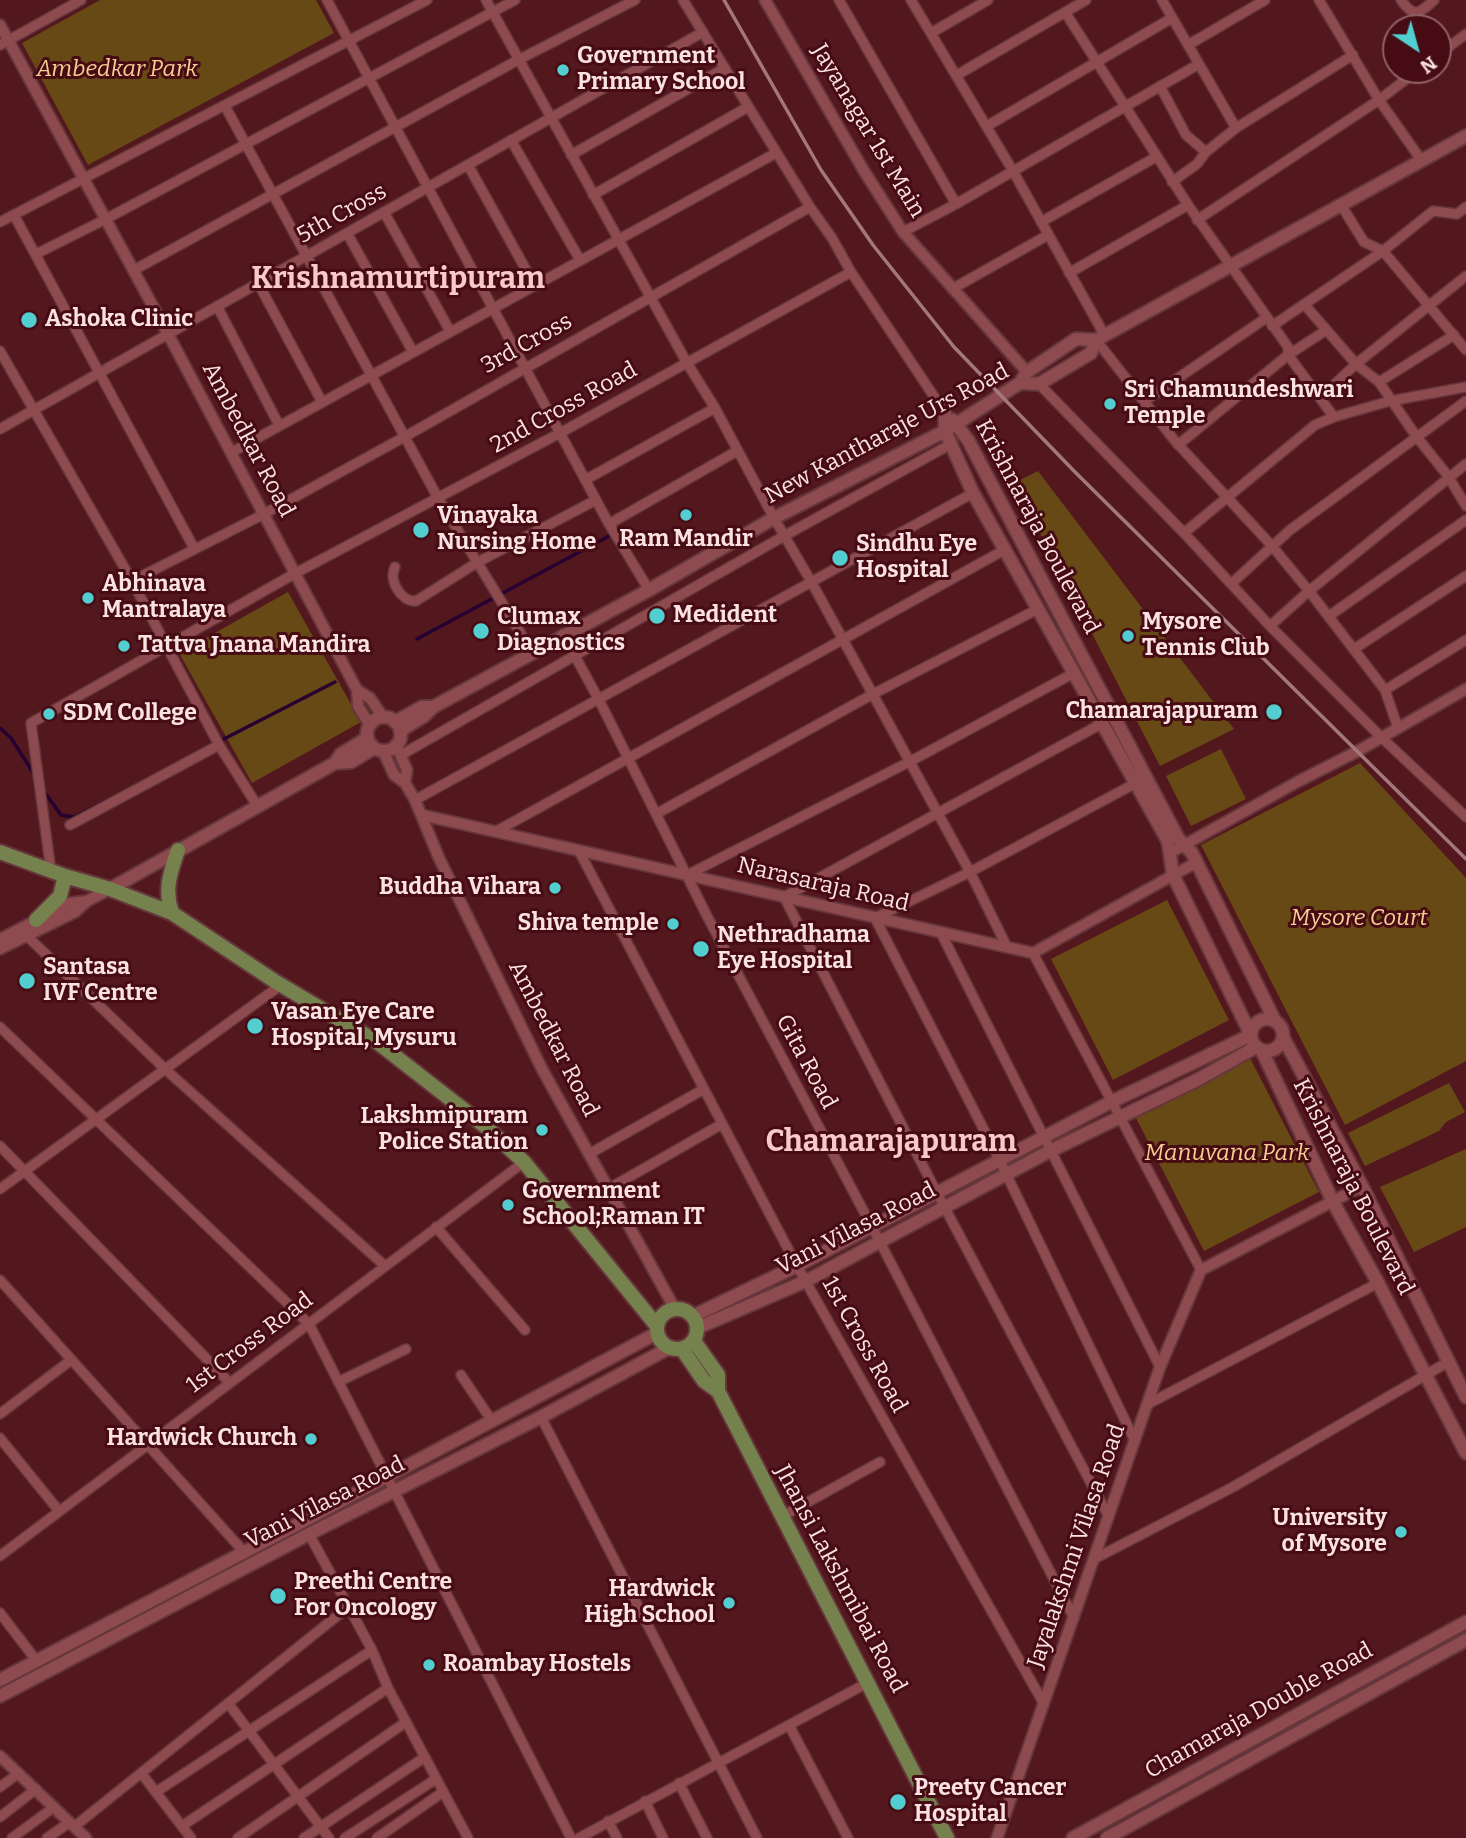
<!DOCTYPE html>
<style>
body{margin:0}
#map{position:relative;width:1466px;height:1838px;overflow:hidden;background:#53171e;font-family:Bitter,serif}
canvas{display:block}
.north{position:absolute;left:1382px;top:14px;width:70px;height:70px;box-sizing:border-box;background:#470b14;border:2px solid #8f6166;border-radius:50%;rotate:144deg;font-size:19px;font-weight:700;line-height:28px;text-align:center;color:#fae2e2}
.north::after{content:'';display:block;margin:auto;width:24px;height:32px;background:#52cdd0;clip-path:polygon(50% 0,100% 100%,50% 72%,0 100%)}
</style>
<div id="map">
<canvas width="1466" height="1838"></canvas>
<div class="north">N</div>
</div>
<script>
const context = document.querySelector('canvas').getContext('2d');
context.lineJoin = 'round';
function fillPath(path, color) {
  context.fillStyle = color;
  context.fill(path, 'evenodd');
}
function stroke(path, color, width, dash) {
  context.strokeStyle = color;
  context.lineWidth = width;
  context.lineCap = dash ? 'butt' : 'round';
  context.setLineDash(dash || []);
  context.stroke(path);
}
function drawText(font, color, halo, rows, align = 'center') {
  context.font = font + ' Bitter,serif';
  context.lineWidth = 6;
  context.setLineDash([]);
  context.textBaseline = 'middle';
  context.strokeStyle = halo;
  context.fillStyle = color;
  for (const [text, x, y, turn = 0] of rows) {
    context.save();
    context.translate(x, y);
    context.rotate((+turn || 0) * Math.PI / 180);
    context.textAlign = isNaN(turn) ? turn : align;
    if (halo) context.strokeText(text, 0, 0);
    context.fillText(text, 0, 0);
    context.restore();
  }
}
fillPath(new Path2D(`
 M100,0H316L334,33L88,165L22,43Z
 M1038,471L1234,729L1160,766L1045,542L1012,484Z
 M288,592L361,722L252,783L179,653Z
 M1221,749L1246,799L1191,826L1166,776Z
 M1360,763L1466,878V1061L1345,1125L1201,845Z
 M1167,900L1229,1020L1113,1080L1051,959Z
 M1250,1058L1319,1192L1204,1251L1135,1116Z
 M1449,1083L1465,1112L1446,1122L1439,1131L1365,1166L1348,1133Z
 M1466,1149V1227L1414,1252L1380,1187Z`), '#664915');
stroke(new Path2D(`
 M417,639L611,535
 M0,728L11,738L36,777
 M218,742L335,682
 M43,790L61,815L74,817L125,791`), '#260031', 3.5);
const minor = new Path2D(`
 M327,0L609,524L649,590
 M486,0L687,363L715,408L774,518L812,583L970,872L1007,947
 M683,0L810,207L832,238L851,272L945,413
 M839,0L956,204
 M911,0L1013,171L1105,336
 M1162,0L1236,128
 M1319,0L1379,100L1422,161
 M1401,0C1414,18 1419,14 1434,0
 M1065,12L1188,205L1288,347V355L1334,417L1390,401L1466,387
 M931,33L988,0
 M0,45L81,0
 M1188,45L1265,0
 M1438,55L1466,34
 M957,75L1086,0
 M1160,86L1186,135L1206,152
 M225,106L438,498L532,652
 M987,126L1172,18
 M511,140L580,260
 M571,155L725,68
 M468,165L535,286
 M1172,182L1197,164L1206,152L1236,128L1353,55
 M593,195L748,107
 M1341,205L1364,242L1383,251L1466,350
 M384,212L450,331
 M14,215L194,548
 M1197,220L1379,100L1418,70
 M0,222L427,0
 M1041,222L1156,157
 M903,232L956,204L1199,64
 M347,233L413,352
 M36,254L106,219L515,0
 M134,270L518,60L635,0
 M1069,273L1188,205
 M258,283L322,402
 M952,289L1048,235
 M1304,304L1356,364L1379,382L1416,436L1448,476L1466,506
 M217,306L279,425
 M1272,326L1383,251L1433,211L1457,214L1466,207
 M1096,340L1175,441L1272,546L1309,591L1385,690L1398,728
 M0,351L132,581L219,745L258,807
 M1379,382L1454,335
 M1039,384L1184,533L1270,626L1381,737L1466,817
 M1321,397L1356,364L1466,276
 M1143,402L1266,318
 M0,429L703,32
 M1178,445L1288,355L1325,331
 M232,452L776,153
 M585,480L715,408
 M609,524L737,451
 M1184,533L1315,425L1334,417
 M395,567C388,580 401,602 416,601L478,562L596,500
 M132,581L264,514L406,436L810,207
 M1231,584L1290,530L1466,401
 M1329,616L1466,520
 M1270,626L1309,591L1466,464
 M563,634L599,700L707,916L880,1242L1074,1618
 M1354,649L1466,576
 M1385,690L1466,640
 M1101,724L784,897L937,1193L1109,1517
 M401,755L784,536L951,444
 M1134,784L970,872L875,918L1000,1161L1135,1441
 M415,800L973,493
 M656,814L873,694L1038,609
 M70,825L219,745
 M495,832L1006,549
 M579,851L797,1266L1044,1704
 M51,871L31,723L294,574L560,433L851,272
 M687,875L909,762L1072,674
 M941,933L1160,1367
 M26,935L165,1069L384,1265
 M1033,953L1201,1270
 M0,1027L309,1324L571,1838
 M0,1146L230,1383
 M589,1154L704,1089
 M0,1189L281,985
 M608,1189L722,1124
 M436,1227L525,1330
 M0,1280L244,1552
 M461,1375L492,1421
 M338,1382L406,1349
 M1148,1404L1378,1283
 M0,1414L71,1360
 M541,1417L757,1838
 M0,1438L59,1511
 M781,1517L880,1462
 M309,1534L372,1650L388,1688L468,1838
 M0,1556L524,1162
 M1094,1559L1233,1487L1448,1362
 M0,1613L36,1660
 M228,1703L329,1838
 M789,1725L848,1838
 M141,1773L191,1838
 M679,1783L707,1838
 M0,1787L19,1773
 M156,1792L372,1650
 M645,1801L663,1838
 M0,1817L36,1789
 M608,1821L617,1838
 M75,1826L347,1608
 M182,1826L388,1688
 M12,1838L54,1807
 M47,1838L70,1822
 M238,1838L406,1722
 M304,1838L425,1757
 M345,1838L436,1779
 M377,1838L443,1792
 M579,1838L869,1682`);
const tertiary = new Path2D(`
 M765,0L864,171L903,232L1027,372
 M0,25L168,334L357,690L358,706L370,725
 M357,690L370,698L383,717
 M396,745L407,770L405,783
 M383,751L394,775L405,783L415,800L439,858L542,1069L675,1309
 M422,815L1033,953L1197,862
 M1170,853L1299,781L1358,751L1466,689
 M0,939L70,903L87,901
 M0,949L75,912L87,901L110,889
 M0,1756L86,1838
 M997,1838L1160,1367L1201,1270L1362,1186`);
const secondary = new Path2D(`
 M1020,383L1027,372L1076,339L1096,340
 M953,420L968,440L1178,838L1192,853L1275,1021
 M367 734a17 17 0 1 1 34 0a17 17 0 1 1-34 0Z
 M395,722L422,707H433
 M400,731L424,716L433,707L649,590L774,518L945,431L1020,383L1039,384L1091,353L1096,340L1466,136
 M335,763L341,754L367,738
 M110,889L335,763L351,762L374,748
 M1251 1035a16 16 0 1 1 32 0a16 16 0 1 1-32 0Z
 M1283,1037L1362,1186L1466,1397
 M1262,1051L1333,1202L1378,1283L1466,1453
 M693,1316L797,1266L1111,1102L1251,1035L1173,875L1168,841L973,493L945,431V413
 M697,1328L806,1281L1050,1151L1199,1079L1256,1047
 M0,1680L302,1522L657,1333
 M0,1696L309,1534L541,1417L669,1348
 M1073,1838L1466,1622
 M1107,1838L1466,1640`);
const primary = new Path2D(`
 M0,852L65,876L110,889L172,913L276,982L377,1042L486,1127L524,1162L657,1326
 M172,913C164,890 170,873 178,850
 M36,920L60,896L65,876
 M657 1329a20 20 0 1 1 40 0a20 20 0 1 1-40 0Z
 M694,1341L718,1375V1391
 M682,1349L704,1381L718,1391L947,1838`);
stroke(minor, '#65363c', 12);
stroke(tertiary, '#65363c', 14);
stroke(secondary, '#65363c', 16);
stroke(primary, '#65363c', 18);
stroke(minor, '#8d4b4f', 9);
stroke(tertiary, '#8d4b4f', 10);
stroke(secondary, '#8d4b4f', 12);
stroke(primary, '#75824d', 14);
stroke(new Path2D(`
 M724,0L821,170L873,245L954,347L1075,472L1466,859`), '#a3787c', 3.5);
for (const [x, y, r, color] of [
 [563,70,7,"#52cdd0"],
 [29,320,9,"#52cdd0"],
 [1110,404,7,"#52cdd0"],
 [686,515,7,"#52cdd0"],
 [421,530,9,"#52cdd0"],
 [840,558,9,"#52cdd0"],
 [88,598,7,"#52cdd0"],
 [657,616,9,"#52cdd0"],
 [481,631,9,"#52cdd0"],
 [1128,636,7,"#52cdd0"],
 [124,646,7,"#52cdd0"],
 [1274,712,9,"#52cdd0"],
 [49,714,7,"#52cdd0"],
 [555,888,7,"#52cdd0"],
 [673,924,7,"#52cdd0"],
 [701,949,9,"#52cdd0"],
 [27,981,9,"#52cdd0"],
 [255,1026,9,"#52cdd0"],
 [542,1130,7,"#52cdd0"],
 [508,1205,7,"#52cdd0"],
 [311,1439,7,"#52cdd0"],
 [1401,1532,7,"#52cdd0"],
 [278,1596,9,"#52cdd0"],
 [729,1603,7,"#52cdd0"],
 [429,1665,7,"#52cdd0"],
 [898,1802,9,"#52cdd0"]
]) {
  const dot = new Path2D();
  dot.arc(x, y, r, 0, 2 * Math.PI);
  context.fillStyle = color;
  context.fill(dot);
  stroke(dot, '#470b14', 2.5);
}
drawText('bold 23px', '#fae2e2', '#470b14', [
 ["Government",577,57],
 ["Primary School",577,83],
 ["Ashoka Clinic",45,320],
 ["Sri Chamundeshwari",1124,391],
 ["Temple",1124,417],
 ["Vinayaka",437,517],
 ["Nursing Home",437,543],
 ["Ram Mandir",686,540,"center"],
 ["Sindhu Eye",856,545],
 ["Hospital",856,571],
 ["Abhinava",102,585],
 ["Mantralaya",102,611],
 ["Medident",673,616],
 ["Clumax",497,618],
 ["Diagnostics",497,644],
 ["Mysore",1142,623],
 ["Tennis Club",1142,649],
 ["Tattva Jnana Mandira",138,646],
 ["Chamarajapuram",1258,712,"right"],
 ["SDM College",63,714],
 ["Buddha Vihara",541,888,"right"],
 ["Shiva temple",659,924,"right"],
 ["Nethradhama",717,936],
 ["Eye Hospital",717,962],
 ["Santasa",43,968],
 ["IVF Centre",43,994],
 ["Vasan Eye Care",271,1013],
 ["Hospital, Mysuru",271,1039],
 ["Lakshmipuram",528,1117,"right"],
 ["Police Station",528,1143,"right"],
 ["Government",522,1192],
 ["School;Raman IT",522,1218],
 ["Hardwick Church",297,1439,"right"],
 ["University",1387,1519,"right"],
 ["of Mysore",1387,1545,"right"],
 ["Preethi Centre",294,1583],
 ["For Oncology",294,1609],
 ["Hardwick",715,1590,"right"],
 ["High School",715,1616,"right"],
 ["Roambay Hostels",443,1665],
 ["Preety Cancer",914,1789],
 ["Hospital",914,1815]
], 'left');
drawText('italic 23px', '#f6ce91', '#470b14', [
 ["Ambedkar Park",117,70],
 ["Mysore Court",1359,919],
 ["Manuvana Park",1227,1154]
]);
drawText('23px', '#fae2e2', '#470b14', [
 ["Jayanagar 1st Main",868,131,59],
 ["5th Cross",342,214,-29],
 ["3rd Cross",527,344,-29],
 ["2nd Cross Road",564,408,-29],
 ["New Kantharaje Urs Road",887,434,-28],
 ["Ambedkar Road",248,440,62],
 ["Krishnaraja Boulevard",1037,527,62],
 ["Narasaraja Road",823,885,13],
 ["Ambedkar Road",553,1039,63],
 ["Gita Road",806,1062,62],
 ["Krishnaraja Boulevard",1353,1187,63],
 ["Vani Vilasa Road",856,1229,-27],
 ["1st Cross Road",250,1343,-37],
 ["1st Cross Road",864,1345,61],
 ["Vani Vilasa Road",325,1503,-27],
 ["Jayalakshmi Vilasa Road",1077,1546,-71],
 ["Jhansi Lakshmibai Road",840,1579,62],
 ["Chamaraja Double Road",1259,1711,-29]
]);
drawText('bold 30px', '#f8c9c9', '#470b14', [
 ["Krishnamurtipuram",398,280],
 ["Chamarajapuram",891,1143]
]);
</script>
